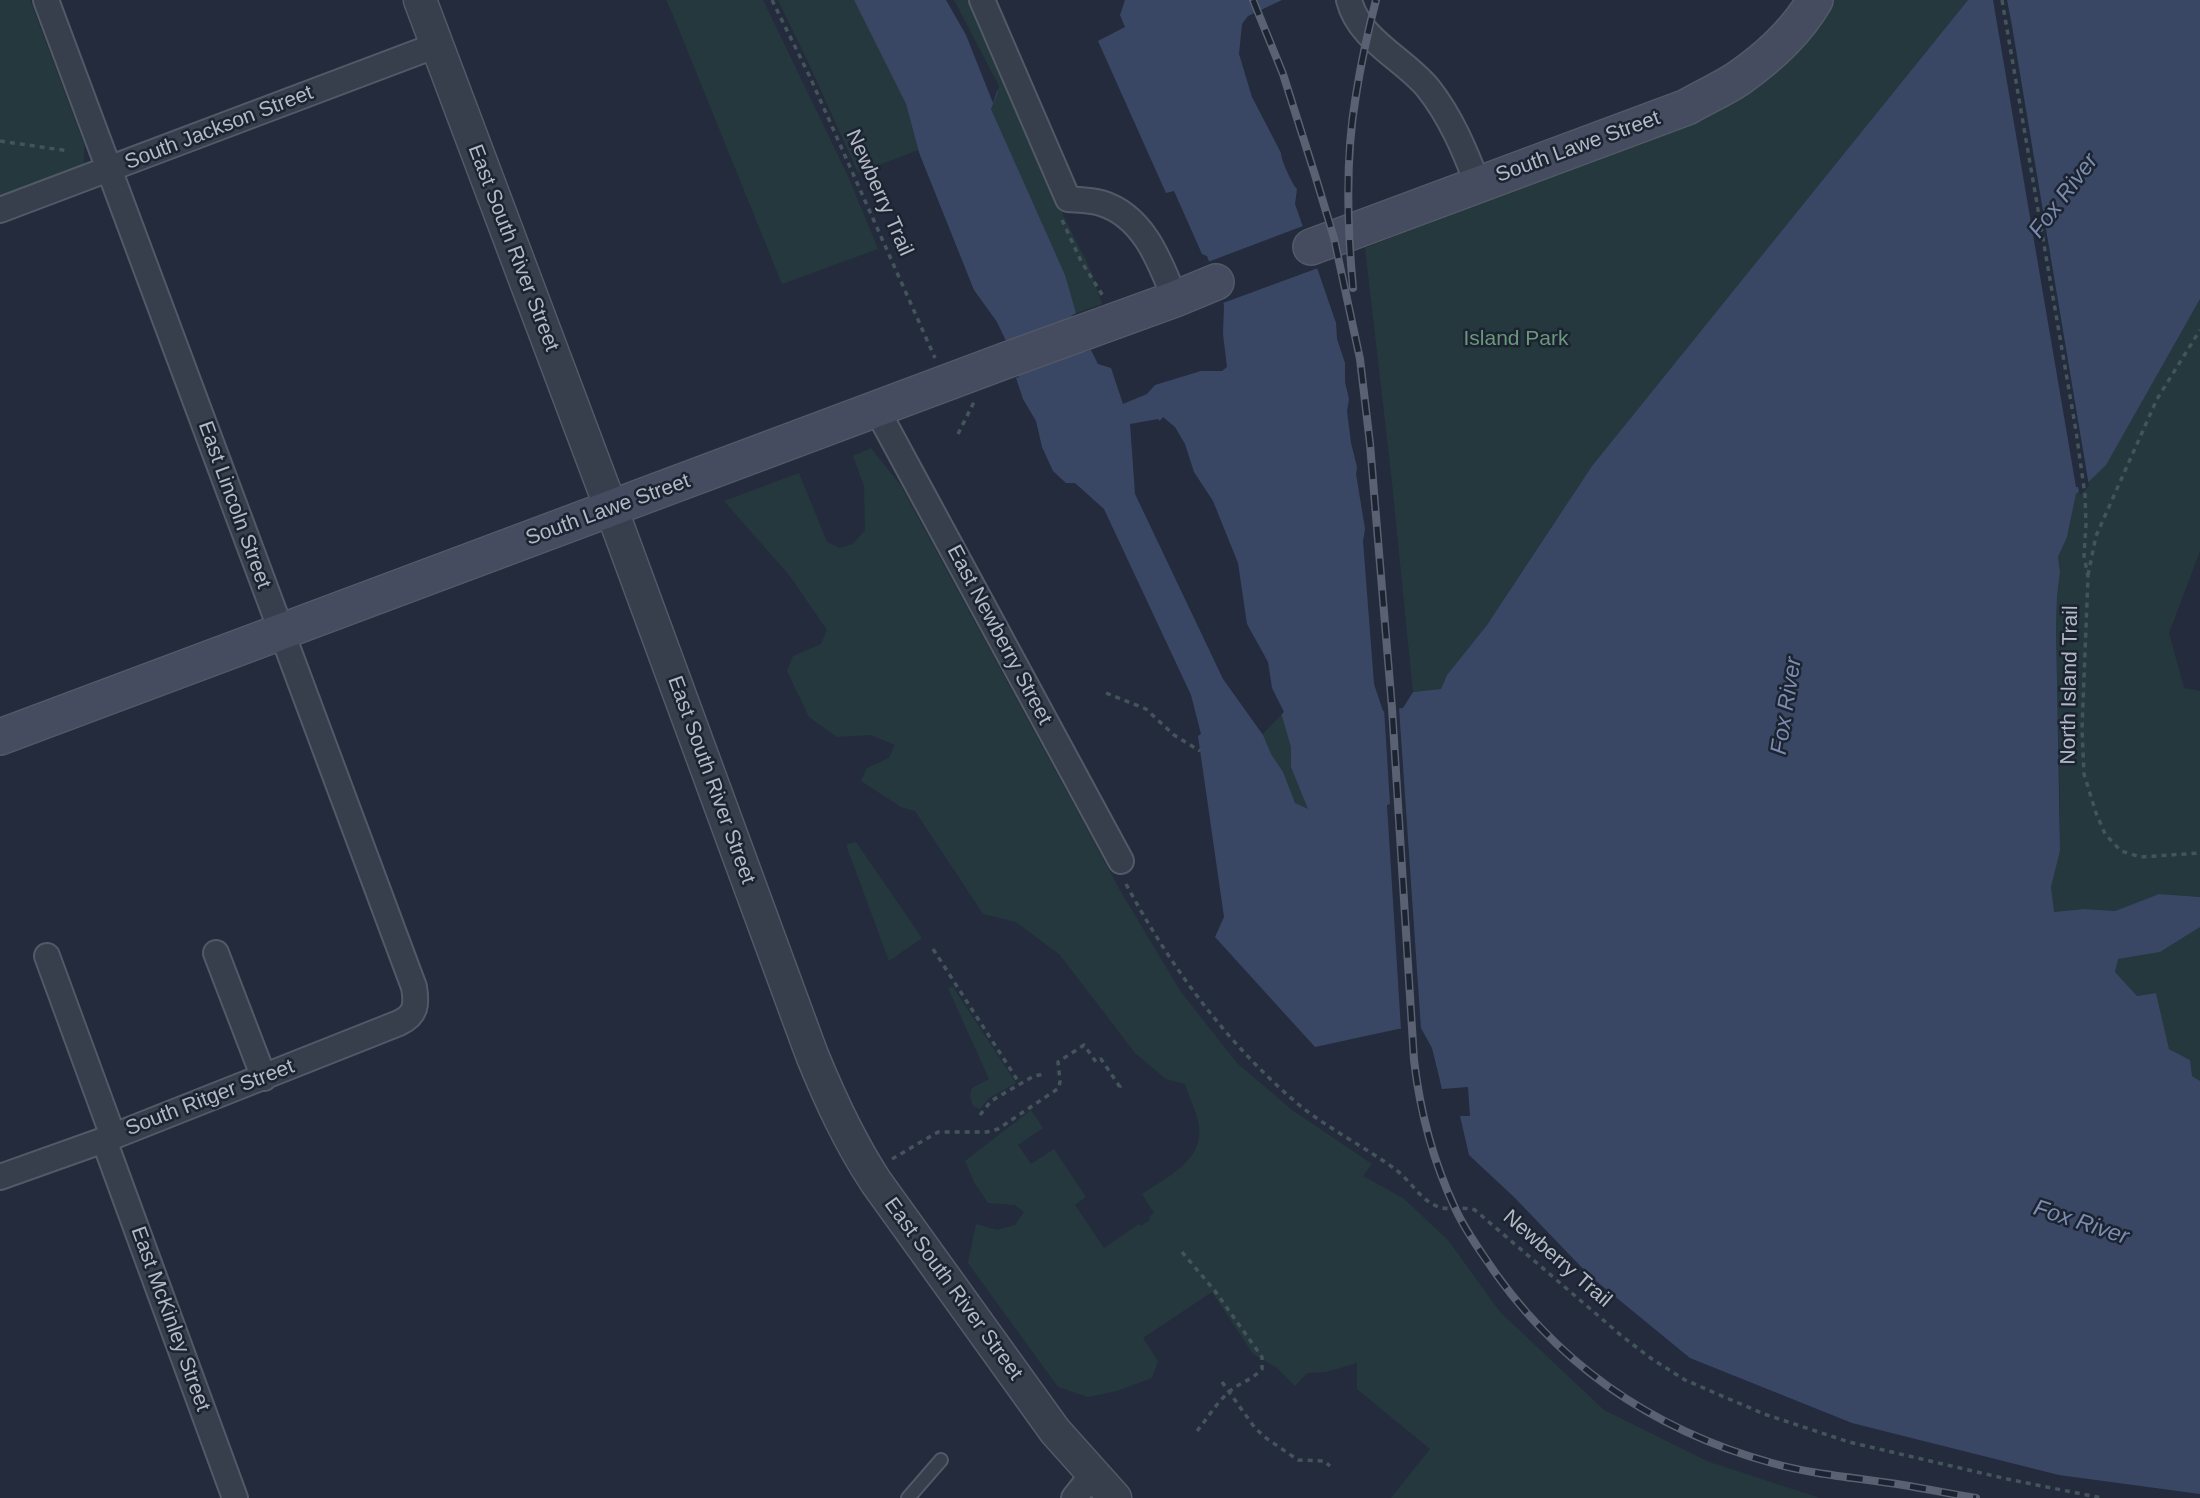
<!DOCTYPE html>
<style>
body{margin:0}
canvas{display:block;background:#232b3c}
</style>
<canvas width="2200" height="1498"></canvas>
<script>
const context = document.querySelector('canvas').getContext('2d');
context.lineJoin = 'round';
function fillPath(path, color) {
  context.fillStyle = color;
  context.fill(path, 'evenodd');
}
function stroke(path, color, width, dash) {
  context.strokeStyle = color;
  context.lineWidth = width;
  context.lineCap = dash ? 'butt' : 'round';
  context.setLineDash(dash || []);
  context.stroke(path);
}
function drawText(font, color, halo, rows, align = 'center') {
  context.font = font + ' Helvetica,sans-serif';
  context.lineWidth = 5;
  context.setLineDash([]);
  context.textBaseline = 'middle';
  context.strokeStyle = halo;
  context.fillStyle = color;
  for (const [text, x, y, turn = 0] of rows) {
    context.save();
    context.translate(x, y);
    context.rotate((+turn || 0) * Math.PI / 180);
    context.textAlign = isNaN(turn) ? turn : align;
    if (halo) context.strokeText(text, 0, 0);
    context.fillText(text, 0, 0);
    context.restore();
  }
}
fillPath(new Path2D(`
 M0,0H30L84,144V167L0,197Z
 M666,0H763L848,176L878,249L782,284L673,15Z
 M778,0H854L906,104L918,150L858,173L810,66Z
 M950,0H969L1066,221L1089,266L1102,304L1076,313L1064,275L991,109Z
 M1829,0H1968L1592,466L1487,625L1447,675L1441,689L1413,692L1391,473L1365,248L1649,137Z
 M2200,299V551L2169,633L2184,688L2200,691V897L2159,894L2115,911L2084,909L2053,912L2051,887L2060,851V812L2056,626L2057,596L2060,572L2058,557L2067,537L2076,494L2106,464Z
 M871,448L901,486L1121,892L1181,992L1237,1063L1292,1110L1372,1164L1363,1176L1403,1198L1448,1240L1500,1312L1604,1410L1709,1462L1820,1498H1391L1430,1449L1357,1389V1363L1326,1372L1307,1373L1295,1386L1277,1368L1253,1354L1212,1292L1143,1338L1158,1361L1152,1378L1117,1391L1088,1397L1058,1387L968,1263L976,1224L997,1230L1015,1225L1024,1212L1015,1205L988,1203L974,1182L965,1161L1031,1110L1043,1128L1018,1145L1031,1164L1054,1149L1086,1197L1075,1205L1104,1248L1139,1224L1141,1226L1150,1220L1149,1217L1154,1213L1142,1194C1165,1178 1204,1161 1199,1126C1197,1112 1189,1097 1185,1084L1166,1079L1135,1053L1060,955L1016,922L983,914L915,811L901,807L861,781L867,768L889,758L895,745L871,735L837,737L809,717L787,671L793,656L821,644L827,630L789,575L724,501L799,473L827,542L840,548L853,544L865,530L864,486L853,456Z
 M1284,712L1304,783L1314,835L1258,739Z
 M856,842L922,938L889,961L846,845Z
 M2200,927V1081L2192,1076L2190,1060L2169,1049L2156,993L2137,996L2115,972L2117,959L2160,952Z
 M953,987L1016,1083L989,1098L980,1109L973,1106L970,1096L972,1088L989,1079L948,988Z`), '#25383d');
fillPath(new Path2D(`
 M854,0H950L998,92L991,109L1065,275L1076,313L1071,316L1084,352L1091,350L1098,364L1111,368L1123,404L1147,394L1155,385L1201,371H1222L1227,367L1223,334L1224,305L1207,256L1202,254L1174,191L1166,193L1098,41L1125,27L1120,15L1125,0H1282L1248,16L1242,24L1239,54L1252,97L1281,153C1281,160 1292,184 1297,189L1295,204L1336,323L1337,339L1345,363V382L1349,399L1347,411L1351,443L1357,467L1356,474L1365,529L1363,541L1374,684L1383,711L1403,708L1413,692L1441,689L1447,675L1487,625L1592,466L1968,0H2200V299L2106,465L2076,494L2067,537L2058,557L2060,572L2057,596L2056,626L2060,851L2051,887L2054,912L2084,909L2115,911L2159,894L2200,897V927L2160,952L2118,959L2115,972L2137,996L2156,993L2169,1049L2190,1060L2192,1076L2200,1081V1494L2059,1475L1852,1423L1690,1358L1590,1276L1514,1197L1469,1155L1460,1116H1470L1468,1087L1442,1089L1432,1048L1421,1028L1398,1029L1315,1047L1215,937L1224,917L1198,736L1201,734L1191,695L1104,509L1075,483H1066L1053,471L1042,447L1036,421L1023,399L1016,378L1019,377L1006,341L1002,342L973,295L926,179L906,104ZM1158,419L1178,441L1238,588L1236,615L1252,647L1265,662L1264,681L1282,716L1291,747V767L1308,809L1295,803L1283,772L1271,754L1263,735L1223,679L1135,494L1130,424Z`), '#394765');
fillPath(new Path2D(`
 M946,0H954L999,86L993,103L966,35Z
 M1993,0H2007L2012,26L2089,486L2080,495L2078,487H2076Z
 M918,150L974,290L997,322L1006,341L999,343L978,307H976L970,297L952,261L923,180Z
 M1303,226L1318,268L1223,303L1208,262Z
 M1163,417L1175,427L1185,444L1194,472L1213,501L1238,563L1247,624L1268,662L1272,688L1284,712L1279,717L1262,683L1261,663L1253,653L1236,615L1235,589L1214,531L1188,486L1175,443L1158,423Z
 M1399,708L1421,1029L1401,1030L1387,805L1390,804L1384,709Z`), '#232b3c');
const service = new Path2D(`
 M908,1498L941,1460`);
const minor = new Path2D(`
 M982,0L1068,199C1079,200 1090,200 1101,203C1144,216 1160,262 1175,299
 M1349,0C1359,40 1403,58 1428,88C1451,117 1465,151 1478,185
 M0,210L437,45
 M877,410L1121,861
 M216,953L264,1078
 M47,956L113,1136
 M104,1140L235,1498
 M0,1177L104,1140L399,1023C416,1015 417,1005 414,987L46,0
 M1074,1498L1093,1474`);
const tertiary = new Path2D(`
 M420,0L611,508L812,1055C830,1099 849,1141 876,1182L1055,1431L1115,1498`);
const secondary = new Path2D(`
 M1311,247L1687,107C1704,97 1723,89 1739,78C1769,57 1797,31 1815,0
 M0,737L1007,360L1175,299L1216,282`);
stroke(service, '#525967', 16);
stroke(minor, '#525967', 28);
stroke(tertiary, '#525967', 35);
stroke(secondary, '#525967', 38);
stroke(new Path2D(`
 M772,0L810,77L935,358
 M2002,0L2076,431L2085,495L2086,524L2084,556L2088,577L2082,729L2084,774L2096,813L2105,834L2121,851L2140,857L2200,853
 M0,141L69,151
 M1062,220L1081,261L1103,296
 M958,434L974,402
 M2088,575L2096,536L2157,399L2200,330
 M1106,693L1146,709L1174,735L1200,751
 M1126,884C1170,966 1227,1044 1298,1104C1327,1128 1365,1147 1395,1169C1410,1180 1421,1201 1439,1207C1449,1211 1462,1206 1475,1210L1623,1337L1652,1359L1685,1380L1764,1414L1849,1442L2007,1479L2102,1498
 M933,949L1020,1084
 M980,1115L991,1101L1034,1076L1045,1074
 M892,1159L938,1132H987L998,1129L1059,1088L1060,1081L1058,1062L1084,1045L1096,1062L1101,1059L1120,1087L1116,1090
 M1182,1252L1215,1291L1262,1357V1369C1252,1380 1241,1382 1230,1391C1217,1402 1207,1419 1197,1431
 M1222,1382L1255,1428L1266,1438L1298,1460L1324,1461L1330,1466`), '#43555a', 3.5, [5, 5]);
stroke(service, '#373e4c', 12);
stroke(minor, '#373e4c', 24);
stroke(tertiary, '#373e4c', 32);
stroke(secondary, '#454c5f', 35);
const rail = new Path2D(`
 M1253,0L1283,74L1315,175L1334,238L1360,359L1370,444L1392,708L1414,1060C1420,1112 1433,1161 1455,1208C1463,1226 1474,1242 1485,1258C1554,1362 1652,1430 1772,1463C1814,1475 1859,1478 1903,1485C1927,1489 1951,1494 1976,1498
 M1353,288C1347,224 1345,158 1356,95C1361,63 1368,31 1376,0`);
stroke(rail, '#596173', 8);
stroke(rail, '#1c2331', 5, [16]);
drawText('21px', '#b3b9c7', '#1c2331', [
 ["South Jackson Street",219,128,-21],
 ["South Lawe Street",1578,147,-20],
 ["Newberry Trail",879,193,66],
 ["East South River Street",513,248,69],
 ["East Lincoln Street",234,505,70],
 ["South Lawe Street",608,510,-20],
 ["East Newberry Street",999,635,62],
 ["North Island Trail",2070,685,-89],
 ["East South River Street",711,780,70],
 ["South Ritger Street",210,1098,-21],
 ["Newberry Trail",1557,1259,41],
 ["East South River Street",953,1289,54],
 ["East McKinley Street",170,1319,70]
]);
drawText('21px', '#6a987a', '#1c2331', [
 ["Island Park",1516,339]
]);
drawText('italic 23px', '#7b8caf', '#1c2331', [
 ["Fox River",2064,196,-53],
 ["Fox River",1787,706,-81],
 ["Fox River",2081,1223,18]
]);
</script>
